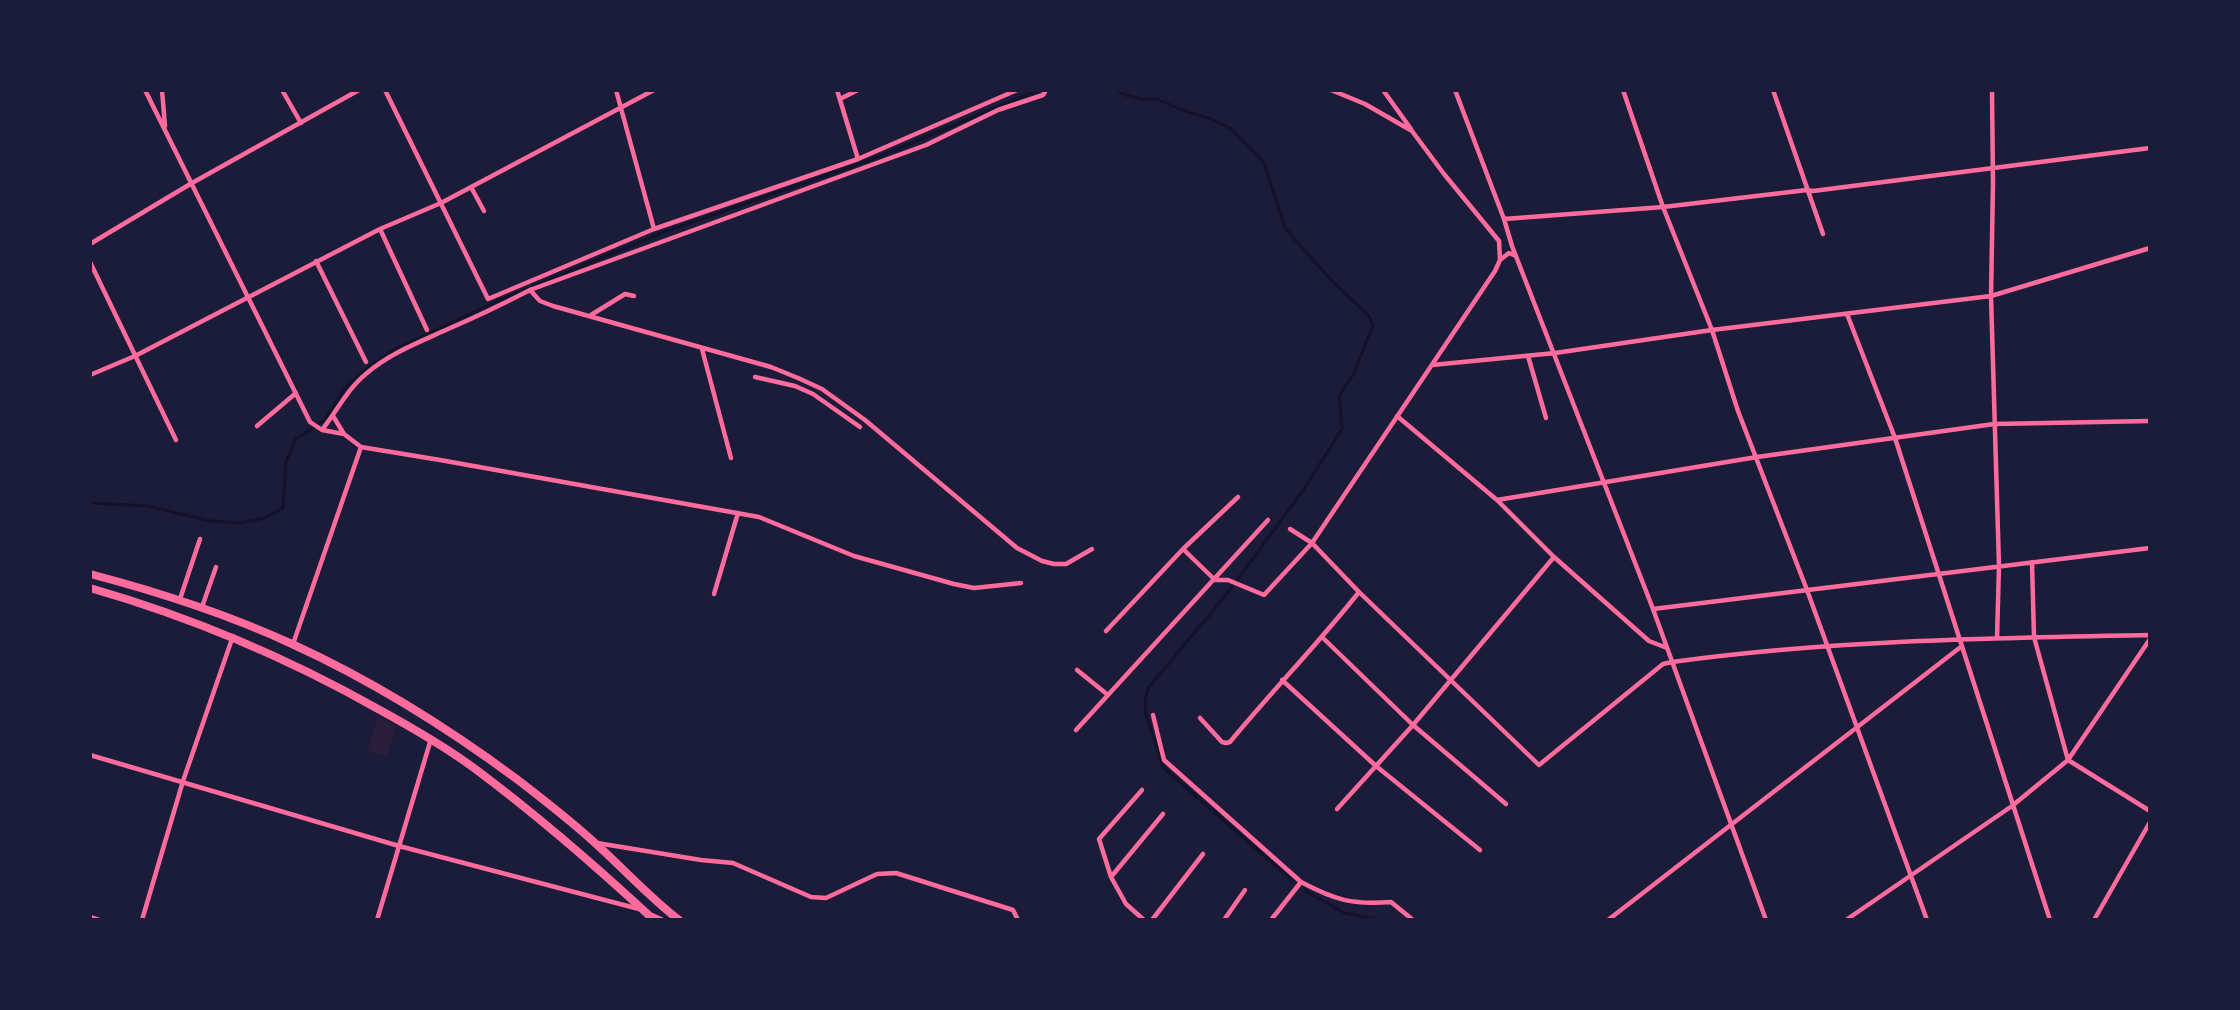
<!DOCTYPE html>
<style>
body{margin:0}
#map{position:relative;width:2240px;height:1010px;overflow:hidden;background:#1b1b3a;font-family:Quicksand,sans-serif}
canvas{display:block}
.frame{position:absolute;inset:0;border:92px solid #1b1b3a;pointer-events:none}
</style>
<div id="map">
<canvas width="2240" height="1010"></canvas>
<div class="frame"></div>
</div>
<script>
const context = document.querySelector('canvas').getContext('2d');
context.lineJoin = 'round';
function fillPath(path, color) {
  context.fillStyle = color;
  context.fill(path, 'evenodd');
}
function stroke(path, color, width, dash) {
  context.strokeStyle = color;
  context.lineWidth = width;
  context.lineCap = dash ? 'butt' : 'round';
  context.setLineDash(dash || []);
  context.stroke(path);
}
fillPath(new Path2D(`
 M378,717L396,727L387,756L367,750Z`), '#2a1e3b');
stroke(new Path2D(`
 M1116,90L1125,95L1141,99H1157L1182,110L1209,118L1230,128L1264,162L1285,228L1332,281L1369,316L1373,325L1354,373L1339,396L1342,429L1304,489L1226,595L1149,687L1145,700L1146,715L1164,768L1293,881
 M90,503L148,506L210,521L240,523L264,518L283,508L286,461L296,439L325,420L344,389L369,367L395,349L500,300L664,232L873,159L1038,90
 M1305,891L1345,913L1379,920`), '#12122b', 3);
stroke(new Path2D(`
 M145,90L310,422L322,430L344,434L361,447L440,460L759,517L854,556L954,584L974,588L1021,583
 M162,90L165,126
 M282,90L301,123
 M385,90L488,299L654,229L858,159L1017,90
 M616,90L654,229
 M837,90L858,159
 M1383,90L1411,129
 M1455,90L1504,219L1512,246L1653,609L1766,920
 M1623,90L1663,207L1712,330L1738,411L1807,590L1927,920
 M1773,90L1823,234
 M1992,90L1993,183L1991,296L1999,566L1997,638
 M840,99L858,90
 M471,187L484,211
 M1504,219L1663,207L1807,190L1813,191L2150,148
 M380,229L427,330
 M90,244L192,183L359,90
 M1500,260L1509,253L1516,256
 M316,261L366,362
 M90,262L176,440
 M530,290L540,301L553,306L771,367L798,378L822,389L865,420L1017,548L1042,561L1054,564H1066L1092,549
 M1847,314L1895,438L2050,920
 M591,315L625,294L634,296
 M702,349L731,458
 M1528,356L1546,418
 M1432,365L1555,353L1712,330L1991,296L2150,248
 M90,375L135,356L380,229L441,203L654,90
 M755,377L795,386L813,394L860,427
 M333,416L344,434
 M1397,416L1497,500L1554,557L1649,641L1667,648
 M257,426L296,393
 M322,430C337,411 348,388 367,373C390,353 420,342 448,329C476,317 503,304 530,290L926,145L998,110L1043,95L1046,90
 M1497,500L1757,457L1994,424L2150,421
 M1290,529L1312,543L1359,592L1539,765L1663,664L1672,662C1830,640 1991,638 2150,635
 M1183,549L1215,580H1228L1264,595L1312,543L1495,271L1500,260L1499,241L1444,174L1412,131L1365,104L1331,90
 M2032,562L2034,637L2068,760L2150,811
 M714,594L738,513
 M180,599L200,539
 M202,607L216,567
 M1653,609L2150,548
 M1106,631L1183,549L1238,497
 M1323,638L1413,725L1506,804
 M293,644L361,447
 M1077,670L1108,695
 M1282,680L1376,766L1480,850
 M1153,715L1164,760L1301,882C1335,900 1352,905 1391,902L1413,920
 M1200,718L1222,742L1226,743L1230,742C1272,691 1318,644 1359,592
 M1076,730L1268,520
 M90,755L399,846L639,909
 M1142,790L1099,839L1111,877L1126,904L1144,920
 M1337,809L1413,725L1554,557
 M597,843L701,860L733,863L811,897L826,898L877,874L896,873L1013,910L1018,920
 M1111,877L1163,814
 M652,915L663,920
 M90,917L99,920
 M142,920L183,781L233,636
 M377,920L431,739
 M1152,920L1203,854
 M1224,920L1245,890
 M1271,920L1301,882
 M1608,920L1962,646
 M1846,920L2012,806L2068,760L2150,639
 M2094,920L2150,822`), '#ff6b9d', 4.5);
stroke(new Path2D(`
 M90,574C159,592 227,614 292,644C371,680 448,728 518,780C544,800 571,821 595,843C624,869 649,897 679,920
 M90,588C191,617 286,657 378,709C411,727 444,746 474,768C537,815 597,867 654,920`), '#ff6b9d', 8);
</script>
